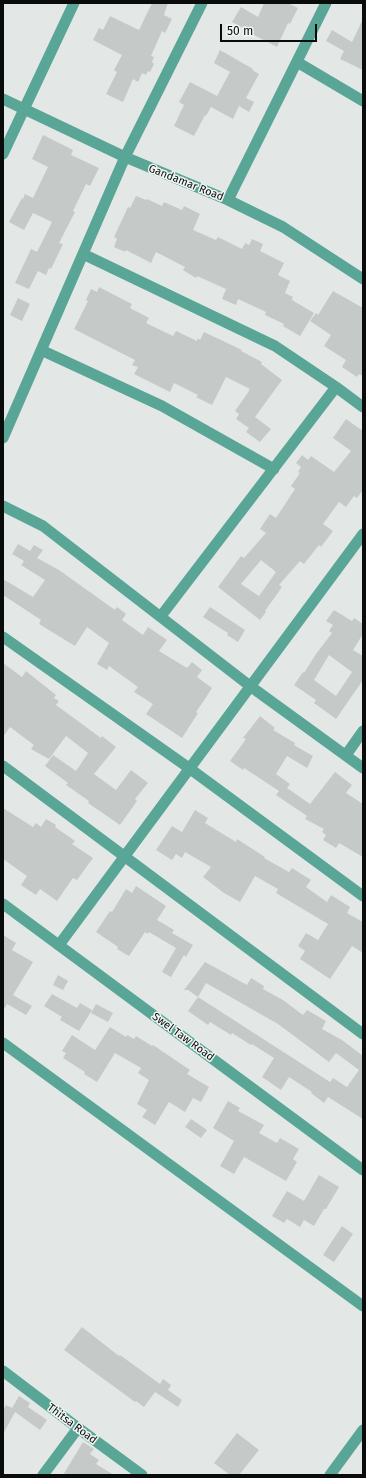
<!DOCTYPE html>
<style>
body{margin:0}
#map{position:relative;width:366px;height:1478px;overflow:hidden;background:#e3e8e7;font-family:"Fira Sans",sans-serif}
canvas{display:block}
.frame{position:absolute;inset:0;border:4px solid #0a0c0b;pointer-events:none}
.scale{position:absolute;left:220px;top:24px;width:97px;height:18px;box-sizing:border-box;border:2px solid #0a0c0b;border-top:0;padding-left:5px;font-size:12px;line-height:14px;white-space:nowrap;color:#0a0c0b;-webkit-text-stroke:3px #f0f6f4;paint-order:stroke}
</style>
<div id="map">
<canvas width="366" height="1478"></canvas>
<div class="frame"></div>
<div class="scale">50 m</div>
</div>
<script>
const context = document.querySelector('canvas').getContext('2d');
context.lineJoin = 'round';
function fillPath(path, color) {
  context.fillStyle = color;
  context.fill(path, 'evenodd');
}
function stroke(path, color, width, dash) {
  context.strokeStyle = color;
  context.lineWidth = width;
  context.lineCap = dash ? 'butt' : 'round';
  context.setLineDash(dash || []);
  context.stroke(path);
}
function drawText(font, color, halo, rows, align = 'center') {
  context.font = font + ' "Fira Sans",sans-serif';
  context.lineWidth = 3;
  context.setLineDash([]);
  context.textBaseline = 'middle';
  context.strokeStyle = halo;
  context.fillStyle = color;
  for (const [text, x, y, turn = 0] of rows) {
    context.save();
    context.translate(x, y);
    context.rotate((+turn || 0) * Math.PI / 180);
    context.textAlign = isNaN(turn) ? turn : align;
    if (halo) context.strokeText(text, 0, 0);
    context.fillText(text, 0, 0);
    context.restore();
  }
}
fillPath(new Path2D(`
 M152,3H168L164,15L172,19L165,33L162,31L151,56L154,57L152,62L154,64L150,72L148,71L146,75L142,73L138,82L133,79L123,102L106,94L117,72L114,70L122,55L93,40L99,28L103,30L110,16L139,30Z
 M264,3H288L298,8L290,24L288,23L277,47L252,34V33L232,22L241,7L258,17Z
 M363,19V70L340,59L344,51L326,41L332,30L352,42Z
 M220,50L253,69L252,70L259,74L246,98L254,102L249,112L239,106L233,119L211,107L206,116L205,115L194,136L174,126L184,105L179,102L190,82L217,96L230,72L214,63Z
 M43,135L73,150L71,155L99,168L90,186L86,184L73,211L75,212L59,243L63,244L51,269L49,268L46,275L38,271L29,289L15,283L31,249L37,252L52,222L33,213L24,230L9,222L22,198L23,199L25,194L33,198L48,167L32,159Z
 M136,196L146,200L147,199L162,206L164,202L182,210L184,206L200,214L193,230L216,240L218,237L242,249L245,243L249,245L252,239L263,244L260,251L284,263L278,275L290,281L285,293L293,297L292,300L314,313L300,336L283,326L284,324L265,315L266,312L238,299L236,305L222,299L226,289L197,276L196,278L183,270L185,267L156,252L151,263L126,250L125,252L114,247L117,239L114,237L128,207L130,208Z
 M99,287L132,304L130,308L149,318L146,323L173,336L176,331L197,341L198,338L200,340L204,332L242,350L241,351L262,362L261,364L282,380L255,417L271,429L260,442L246,432L249,428L236,419L239,414L235,411L249,391H248L250,389L226,377L212,405L196,397L198,395L174,383L170,392L134,374L138,367L132,365L135,360L74,329L88,301L86,300L91,289L97,292Z
 M333,291L363,308V376L359,374L357,377L342,367L346,360L324,346L331,335L310,321L316,313L318,315Z
 M18,298L30,304L22,321L10,315Z
 M346,419L363,431V490L357,498L354,496L346,507L339,502L323,524L333,531L321,547L319,545L304,564L300,561L279,585L282,587L265,611L266,612L260,620L218,587L241,556L244,558L266,533L260,529L270,514L276,518L295,489L291,486L300,473L298,472L301,467L296,463L302,455L308,460L311,456L334,472L351,451L333,438ZM261,560L276,572L259,596L241,584Z
 M18,544L30,551L34,545L43,550L37,558L59,570L115,610L117,607L126,614L122,620L143,635L148,627L167,640L159,651L187,668L192,662L202,670L197,677L212,688L205,699L196,712L198,713L182,738L146,714L153,704L134,692L138,687L109,666L107,670L97,664L109,643L87,627L75,646L39,624L41,620L3,595V579L33,597L45,580L21,565L24,561L12,554Z
 M210,607L245,630L238,642L227,635L228,633L203,617Z
 M334,610L352,621L354,618L363,624V634L353,650L363,656V680L336,719L314,703L316,700L294,685L303,672L304,673L316,654L332,633L329,631L333,625L326,621ZM329,655L352,672L336,696L314,680Z
 M3,663L22,677L26,671L56,695L54,698L59,701L56,705L101,738L102,736L116,747L94,774L116,790L131,770L148,783L135,799L137,801L120,825L88,803L89,801L66,785L68,783L45,766L53,755L76,771L88,753L66,736L49,759L31,749L34,745L10,727L3,737Z
 M260,716L275,728L273,730L295,743L294,745L313,756L307,768L287,756L276,774L290,784L287,788L310,804L335,772L352,785L346,793L363,804V857L339,843L336,848L323,840L326,835L322,832L324,829L305,819L307,816L276,795L279,791L270,785L244,768L243,770L230,761L246,739L243,738Z
 M3,808L33,827L36,823L41,827L46,819L56,825L55,827L75,841L72,844L93,858L77,880L73,878L57,901L40,889L36,895L21,885L27,876L3,859Z
 M195,810L208,818L205,823L236,842L237,839L265,857L264,858L289,872L292,868L311,880L306,887L327,902L331,895L350,907L347,913L363,922V953L352,946L330,979L300,959L305,951L298,946L306,933L318,940L328,924L276,893L278,889L255,876L240,902L224,893L203,877L211,867L185,852L182,858L176,854L172,860L156,850L172,826L182,832Z
 M136,886L166,906L157,920L174,930L172,933L193,945L186,957L184,955L171,977L162,972L176,948L149,932L148,934L145,932L129,956L117,949L118,947L96,932L110,911L112,912L126,889L132,893Z
 M3,935L16,943L12,950L33,962L13,995L32,1006L26,1015L7,1004L3,1011Z
 M205,962L247,985L251,978L264,986L263,989L283,1000L303,1015L307,1010L326,1021L322,1029L342,1040L363,1056V1119L328,1097L324,1103L311,1093L312,1092L289,1077L281,1090L262,1077L274,1058L252,1044L251,1045L232,1033L231,1035L210,1022L208,1025L188,1011L198,997L330,1082L333,1078L347,1087L359,1070L336,1053L329,1062L278,1024L206,983L198,997L188,990H184Z
 M58,975L68,981L63,990L53,985Z
 M52,994L77,1008L80,1003L92,1010L79,1031L60,1020L62,1017L44,1006Z
 M96,1004L113,1013L108,1022L91,1013Z
 M110,1027L126,1037L127,1035L134,1039L136,1036L152,1046L153,1045L190,1070L187,1074L209,1087L201,1102L193,1098L185,1112L169,1102L155,1125L142,1117L147,1110L137,1104L149,1080L138,1073L141,1068L115,1053L97,1082L84,1074L85,1072L63,1058L66,1053L62,1051L72,1035L95,1050Z
 M228,1101L240,1108L238,1111L264,1125L259,1133L277,1143L280,1138L299,1149L293,1159L297,1162L286,1181L244,1157L234,1174L220,1166L234,1141L213,1128Z
 M191,1119L207,1130L201,1138L185,1127Z
 M319,1175L339,1187L326,1209H324L314,1226L304,1220L300,1227L287,1219L284,1223L272,1216L287,1191L304,1201Z
 M342,1226L353,1234L334,1262L323,1255Z
 M82,1327L119,1356L120,1355L160,1384L163,1379L171,1385L168,1390L182,1400L178,1407L155,1392L144,1407L136,1401L135,1402L64,1350Z
 M19,1396L30,1403L28,1407L47,1420L40,1430L15,1412L3,1434V1410L6,1405L12,1408Z
 M237,1433L259,1450L239,1475H230L214,1463Z
 M83,1442L94,1449L90,1454L99,1460L96,1464L114,1475H63Z`), '#c5cac9');
stroke(new Path2D(`
 M297,62L363,101
 M3,99L125,157L228,200L283,227L363,279
 M3,154L74,3
 M228,200L326,3
 M83,254L275,346L336,387L363,407
 M41,350L162,406L274,469
 M3,438L125,157L202,3
 M3,506L43,526L250,686L363,768
 M161,616L336,387
 M3,637L189,768L363,896
 M346,755L363,731
 M3,766L363,1034
 M59,945L363,534
 M3,1043L363,1306
 M3,1371L78,1428L142,1475
 M43,1475L78,1428`), '#59a697', 11);
stroke(new Path2D(`
 M3,904L363,1170
 M330,1475L363,1430`), '#59a697', 11);
drawText('11px', '#0a0c0b', '#f0f6f4', [
 ["Gandamar Road",186,183,22],
 ["Swel Taw Road",183,1037,36],
 ["Thitsa Road",72,1424,37]
]);
</script>
